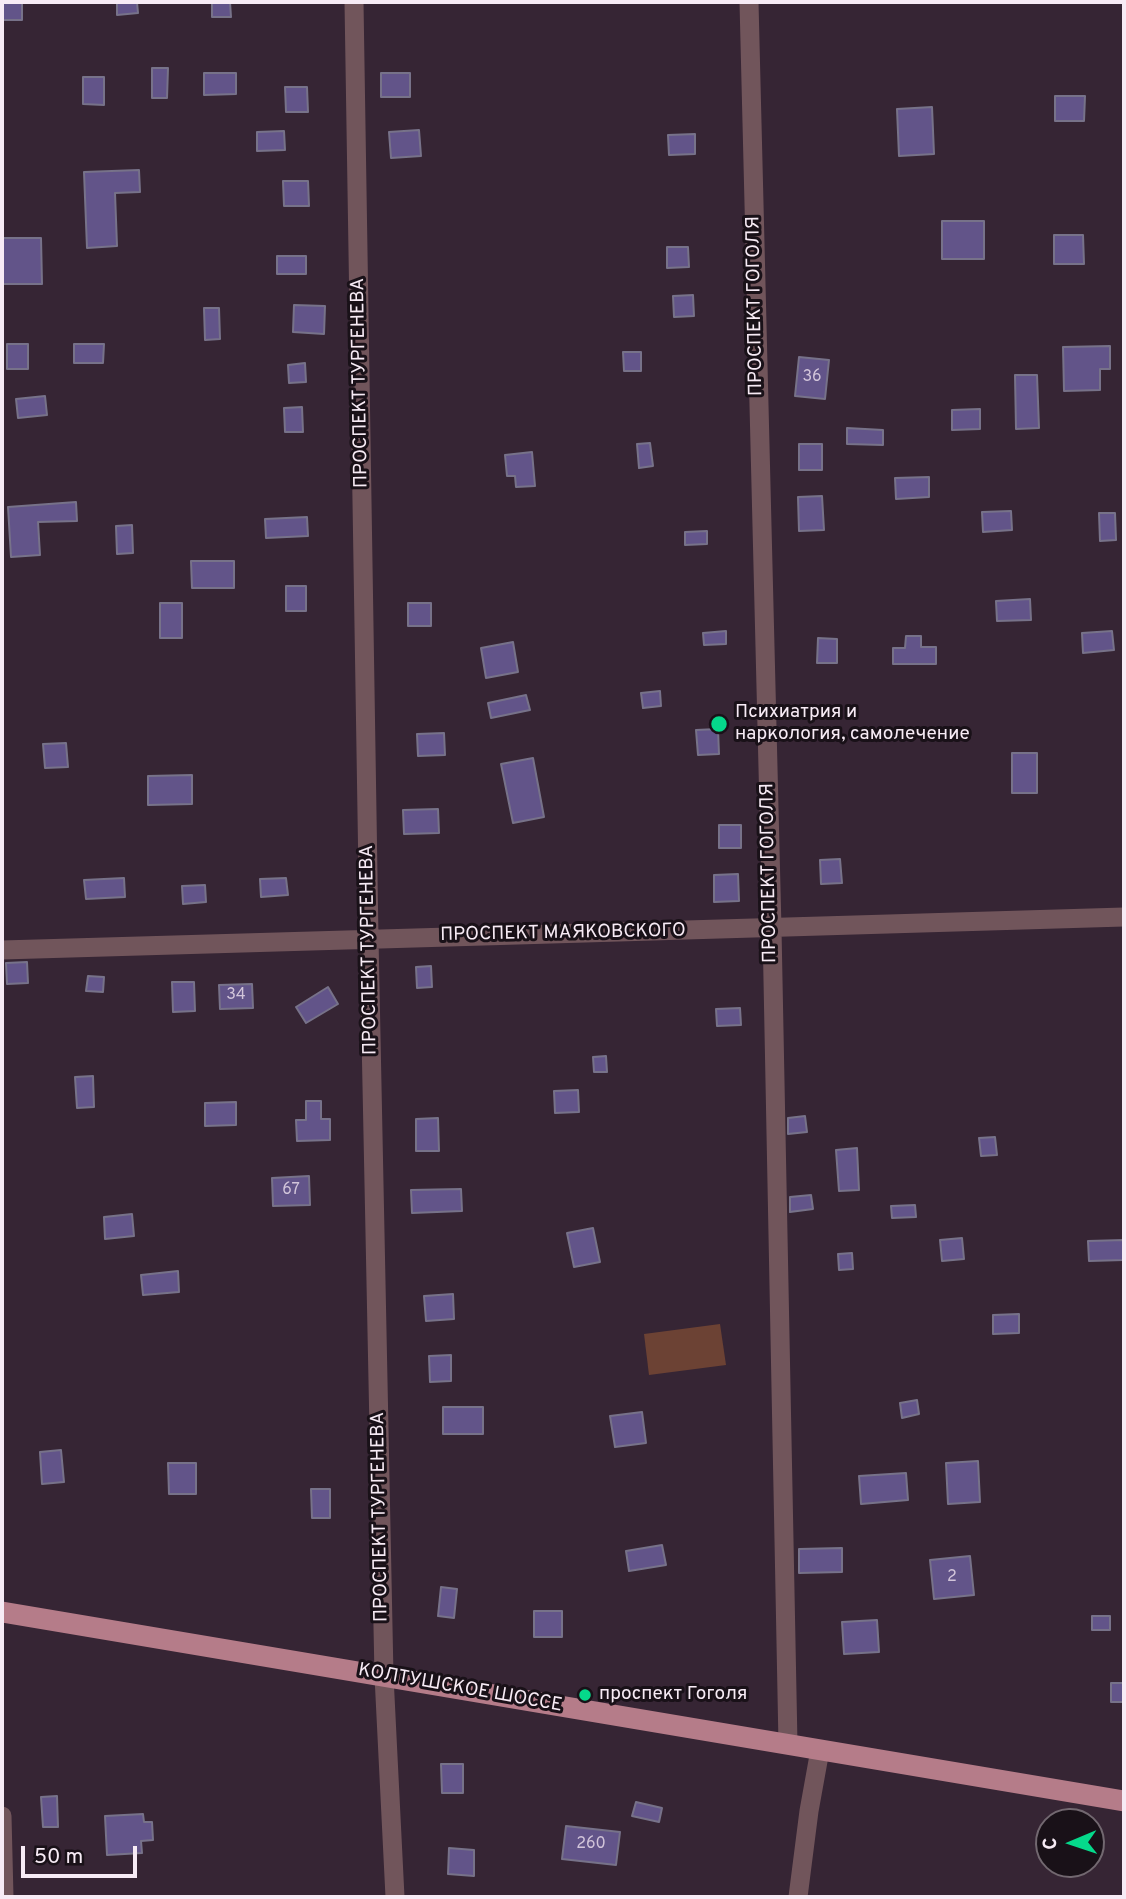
<!DOCTYPE html>
<meta charset="utf-8">
<style>
body{margin:0}
#map{position:relative;width:1126px;height:1899px;overflow:hidden;background:#362534;font-family:Overpass,sans-serif}
canvas{display:block}
.frame{position:absolute;inset:0;border:4px solid #f7ebf5;pointer-events:none}
.north{position:absolute;left:1035px;top:1808px;width:70px;height:70px;box-sizing:border-box;background:#191118;border:2px solid #726870;border-radius:50%;rotate:268deg;font-size:19px;font-weight:700;line-height:28px;text-align:center;color:#f7ebf5}
.north::after{content:'';display:block;margin:auto;width:24px;height:32px;background:#05d98b;clip-path:polygon(50% 0,100% 100%,50% 72%,0 100%)}
.scale{position:absolute;left:21px;top:1846px;width:116px;height:32px;box-sizing:border-box;border:4px solid #f7ebf5;border-top:0;padding-left:9px;font-size:21px;line-height:24px;white-space:nowrap;color:#f7ebf5;-webkit-text-stroke:5px #191118;paint-order:stroke}
</style>
<div id="map">
<canvas width="1126" height="1899"></canvas>
<div class="frame"></div>
<div class="north">С</div>
<div class="scale">50 m</div>
</div>
<script>
const context = document.querySelector('canvas').getContext('2d');
context.lineJoin = 'round';
function fillPath(path, color) {
  context.fillStyle = color;
  context.fill(path, 'evenodd');
}
function stroke(path, color, width, dash) {
  context.strokeStyle = color;
  context.lineWidth = width;
  context.lineCap = dash ? 'butt' : 'round';
  context.setLineDash(dash || []);
  context.stroke(path);
}
function drawText(font, color, halo, rows, align = 'center') {
  context.font = font + ' Overpass,sans-serif';
  context.lineWidth = 6;
  context.setLineDash([]);
  context.textBaseline = 'middle';
  context.strokeStyle = halo;
  context.fillStyle = color;
  for (const [text, x, y, turn = 0] of rows) {
    context.save();
    context.translate(x, y);
    context.rotate((+turn || 0) * Math.PI / 180);
    context.textAlign = isNaN(turn) ? turn : align;
    if (halo) context.strokeText(text, 0, 0);
    context.fillText(text, 0, 0);
    context.restore();
  }
}
fillPath(new Path2D(`
 M720,1324L726,1365L649,1375L644,1334Z`), '#6c4234');
const building = new Path2D(`
 M2,2H22V20H2Z
 M117,2H137L138,13L117,15Z
 M212,2H230L231,17H212Z
 M152,68H168L167,98H152Z
 M204,73H236V94L204,95Z
 M381,73H410V97H381Z
 M83,77H104V105L83,104Z
 M285,87H307L308,112H286Z
 M1055,96H1085L1084,121H1055Z
 M932,107L934,154L899,156L897,109Z
 M419,130L421,156L391,158L389,132Z
 M284,131L285,150L257,151V132Z
 M695,134V154L669,155L668,135Z
 M139,170L140,192L115,193L117,246L87,248L84,172Z
 M283,181H308L309,206H284Z
 M942,221H984V259H942Z
 M1054,235H1083L1084,264H1054Z
 M3,238H41L42,284H2Z
 M667,247H688L689,267L667,268Z
 M277,256H306V274H277Z
 M693,295L694,316L674,317L673,296Z
 M294,305L325,306L324,334L293,332Z
 M204,308H219L220,339L205,340Z
 M7,344H28V369H7Z
 M74,344H104L103,363H74Z
 M1110,346V369H1100V390L1064,391L1063,347Z
 M623,352H641V371H624Z
 M799,357L829,360L825,399L795,396Z
 M305,363L306,382L289,383L288,365Z
 M1015,375H1037L1039,428L1016,429Z
 M45,396L47,415L18,418L16,399Z
 M302,407L303,432H285L284,408Z
 M980,409V429L952,430V410Z
 M847,428L883,430V445L847,444Z
 M650,443L653,466L639,468L637,444Z
 M799,444H822V470H799Z
 M532,452L535,486L516,487L515,476H507L505,455Z
 M929,477V497L896,499L895,478Z
 M822,496L824,530L799,531L798,497Z
 M76,502L77,521L38,522L40,555L11,557L8,507Z
 M1011,511L1012,530L983,532L982,512Z
 M1099,513H1115L1116,540L1100,541Z
 M307,517L308,536L266,538L265,519Z
 M132,525L133,553L117,554L116,526Z
 M707,531V544L685,545V532Z
 M191,561H234V588H192Z
 M286,586H306V611H286Z
 M1030,599L1031,620L997,621L996,601Z
 M160,603H182V638H160Z
 M408,603H431V626H408Z
 M726,631V644L704,645L703,633Z
 M1112,631L1114,650L1083,653L1082,633Z
 M906,636H921V647H936V664H893V648H905Z
 M818,638L837,639V663H817Z
 M513,642L518,672L486,678L481,648Z
 M660,691L661,706L643,708L641,693Z
 M526,695L530,710L491,718L488,703Z
 M718,729L719,754L698,755L696,730Z
 M444,733L445,755L418,756L417,734Z
 M66,743L68,767L45,768L43,744Z
 M1012,753H1037V793H1012Z
 M533,758L544,817L513,823L501,764Z
 M192,775V804L148,805V776Z
 M438,809L439,833L404,834L403,810Z
 M719,825H741V848H719Z
 M840,859L842,883L821,884L820,860Z
 M738,874L739,901L714,902V875Z
 M124,878L125,897L86,899L84,880Z
 M286,878L288,895L261,897L260,879Z
 M205,885L206,902L183,904L182,886Z
 M27,962L28,983L7,984L6,963Z
 M431,966L432,987L417,988L416,967Z
 M88,976L104,977L103,992L86,991Z
 M172,982H194L195,1011L173,1012Z
 M252,984L253,1008L220,1009L219,985Z
 M328,987L338,1004L306,1023L296,1007Z
 M740,1008L741,1025L717,1026L716,1009Z
 M606,1056L607,1072H594L593,1057Z
 M93,1076L94,1107L77,1108L75,1077Z
 M578,1090L579,1112L555,1113L554,1091Z
 M306,1101H321V1119H330V1140L297,1141L296,1120H306Z
 M236,1102V1125L205,1126V1103Z
 M805,1116L807,1132L788,1134V1118Z
 M438,1118L439,1151H416V1119Z
 M995,1137L997,1155L981,1156L979,1138Z
 M857,1148L859,1190L839,1191L836,1150Z
 M309,1176L310,1205L273,1206L272,1178Z
 M461,1189L462,1211L412,1213L411,1190Z
 M811,1195L813,1209L790,1212V1197Z
 M915,1205L916,1217L892,1218L891,1206Z
 M132,1214L134,1236L105,1239L104,1217Z
 M593,1228L600,1262L574,1267L567,1233Z
 M962,1238L964,1259L942,1261L940,1240Z
 M1124,1240V1260L1089,1261L1088,1241Z
 M852,1253L853,1269L839,1270L838,1254Z
 M178,1271L179,1292L143,1295L141,1275Z
 M453,1294L454,1319L426,1321L424,1296Z
 M1019,1314V1333L993,1334V1315Z
 M451,1355V1381L430,1382L429,1356Z
 M917,1400L919,1414L902,1418L900,1403Z
 M443,1407H483V1434H443Z
 M642,1412L646,1443L615,1447L610,1416Z
 M61,1450L64,1482L42,1484L40,1452Z
 M978,1461L980,1502L948,1504L946,1463Z
 M168,1463H196V1494H169Z
 M906,1473L908,1500L861,1504L859,1476Z
 M311,1489H330V1518H312Z
 M662,1545L666,1565L629,1571L626,1551Z
 M842,1548V1572L799,1573V1549Z
 M970,1556L974,1595L934,1599L930,1560Z
 M441,1587L457,1589L454,1618L438,1616Z
 M534,1611H562V1637H534Z
 M1092,1616H1110V1630H1092Z
 M877,1620L879,1652L844,1654L842,1622Z
 M1111,1683H1124V1702H1111Z
 M441,1764H463V1793H442Z
 M57,1796L58,1827H43L41,1797Z
 M636,1802L662,1808L659,1822L632,1816Z
 M143,1814L144,1822H152L153,1840L141,1841L142,1853L107,1855L105,1816Z
 M566,1826L620,1832L616,1865L562,1859Z
 M449,1848L474,1850V1876L448,1874Z`);
fillPath(building, '#625489');
stroke(building, '#777289', 2);
stroke(new Path2D(`
 M354,2L369,938L384,1676L395,1897
 M749,2L772,929L788,1744
 M2,950C376,938 750,930 1124,917
 M2,1816L4,1897
 M798,1897L809,1811L820,1750`), '#71555b', 19);
stroke(new Path2D(`
 M2,1612L1124,1801`), '#b57c89', 21);
for (const [x, y, r, color] of [
 [719,724,9,"#05d98b"],
 [585,1695,7,"#05d98b"]
]) {
  const dot = new Path2D();
  dot.arc(x, y, r, 0, 2 * Math.PI);
  context.fillStyle = color;
  context.fill(dot);
  stroke(dot, '#191118', 2.5);
}
drawText('16px', '#d2c5da', null, [
 ["36",812,378],
 ["34",236,996],
 ["67",291,1191],
 ["2",952,1578],
 ["260",591,1845]
]);
drawText('19px', '#f7ebf5', '#191118', [
 ["ПРОСПЕКТ ГОГОЛЯ",756,306,-91],
 ["ПРОСПЕКТ ТУРГЕНЕВА",361,383,-91],
 ["ПРОСПЕКТ ГОГОЛЯ",770,873,-91],
 ["ПРОСПЕКТ МАЯКОВСКОГО",563,934,-1],
 ["ПРОСПЕКТ ТУРГЕНЕВА",370,950,-91],
 ["ПРОСПЕКТ ТУРГЕНЕВА",381,1517,-91],
 ["КОЛТУШСКОЕ ШОССЕ",460,1689,10]
]);
drawText('19px', '#f7ebf5', '#191118', [
 ["Психиатрия и",735,713],
 ["наркология, самолечение",735,735],
 ["проспект Гоголя",599,1695]
], 'left');
</script>
